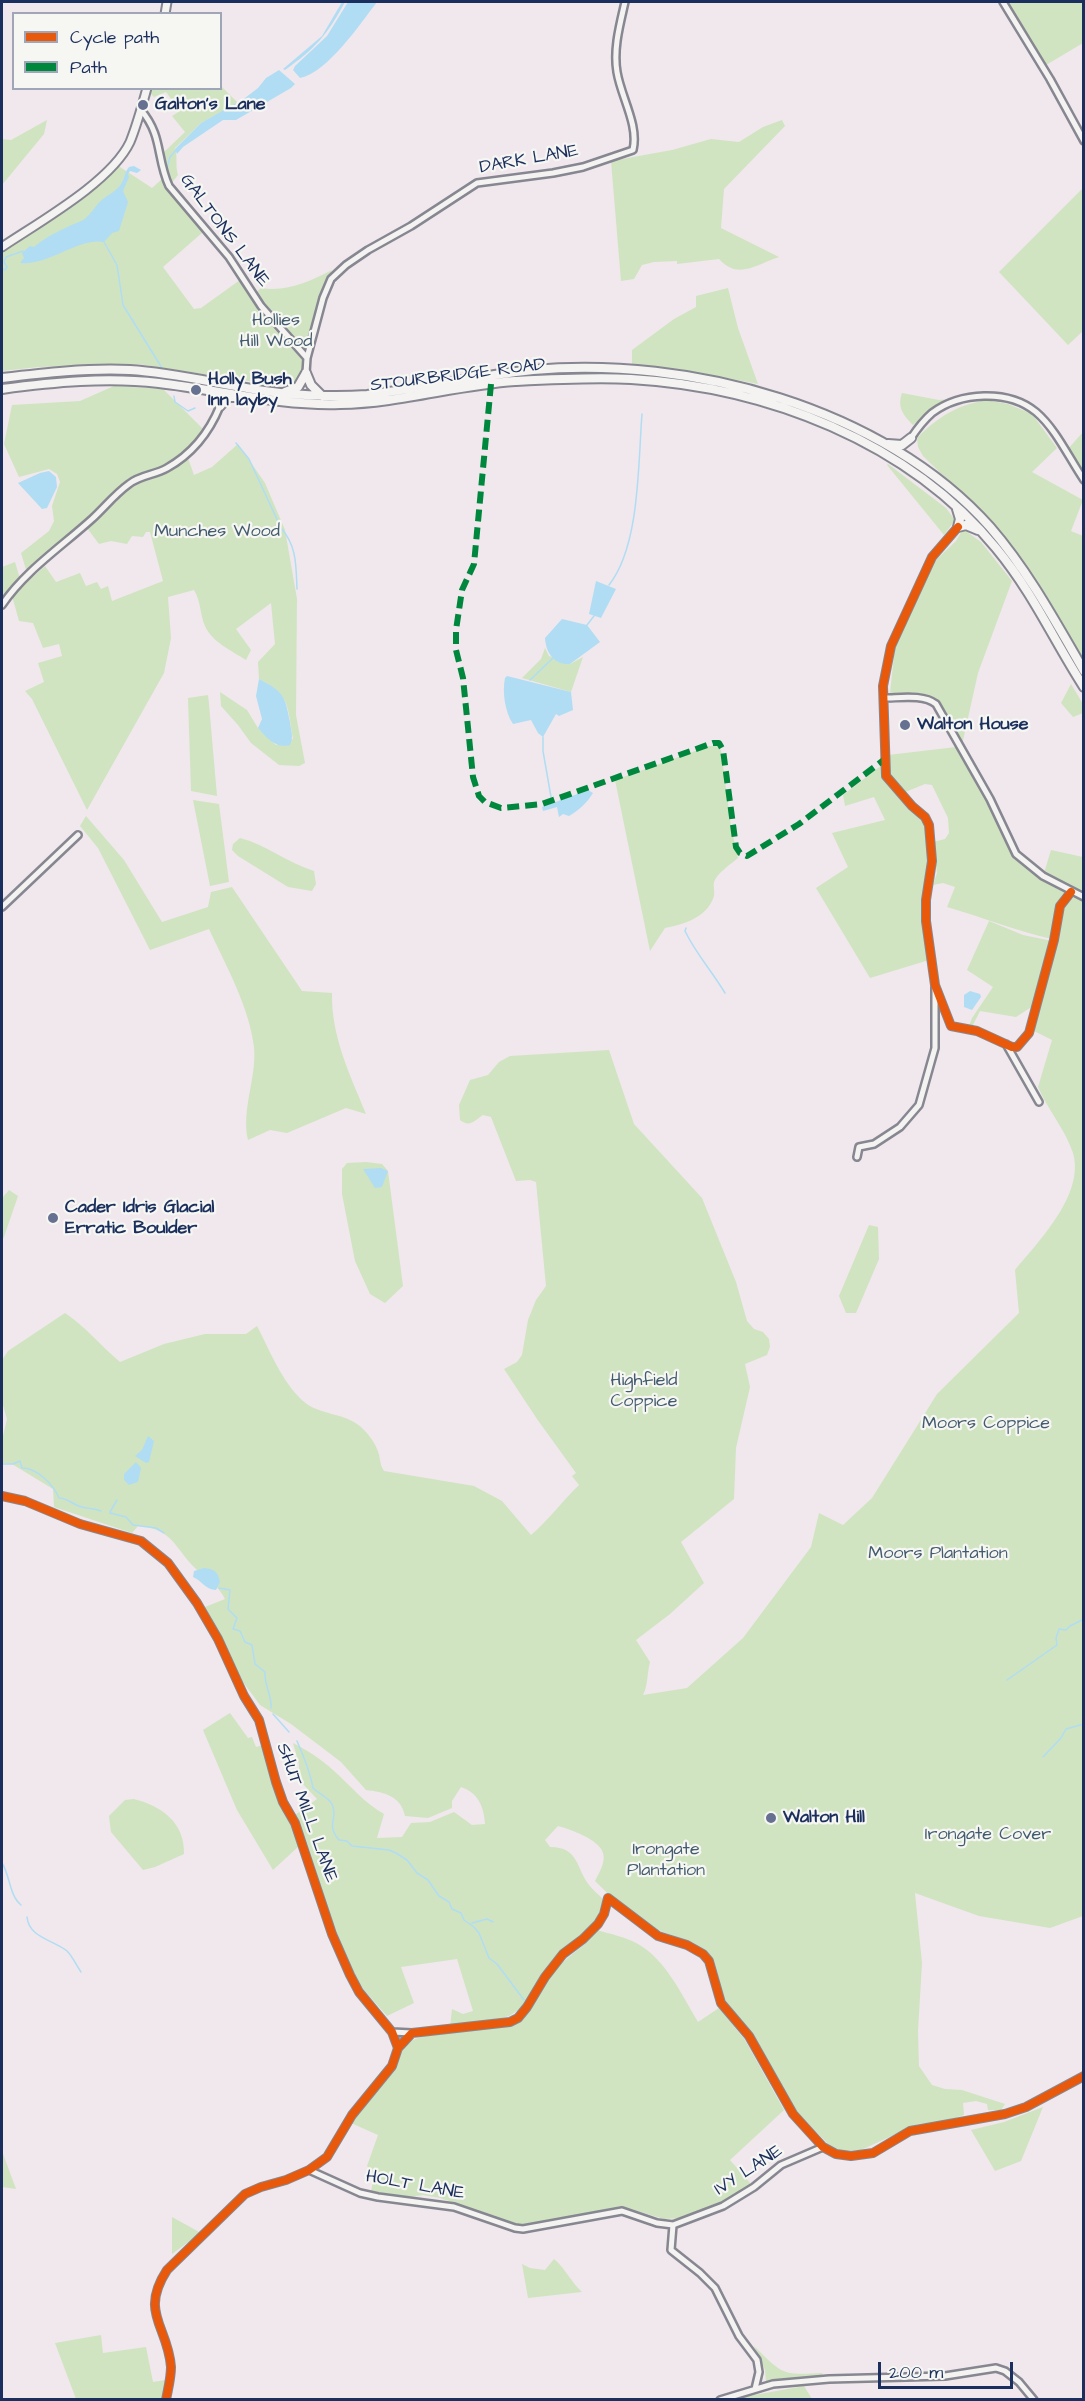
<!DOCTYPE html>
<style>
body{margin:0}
#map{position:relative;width:1085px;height:2401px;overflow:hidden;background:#f0e8ec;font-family:"Architects Daughter",sans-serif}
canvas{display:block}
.frame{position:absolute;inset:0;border:3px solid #1b2f5e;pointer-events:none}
.legend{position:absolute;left:12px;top:12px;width:210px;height:78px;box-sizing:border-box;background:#f6f6f2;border:2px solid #9ea6b7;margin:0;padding:8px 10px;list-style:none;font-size:18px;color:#1b2f5e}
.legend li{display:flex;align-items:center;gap:12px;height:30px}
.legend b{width:30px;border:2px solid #9ea6b7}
.scale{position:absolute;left:878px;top:2362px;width:135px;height:27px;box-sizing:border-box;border:3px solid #1b2f5e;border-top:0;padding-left:8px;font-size:18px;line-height:21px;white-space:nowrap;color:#1b2f5e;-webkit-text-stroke:4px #f6f6f2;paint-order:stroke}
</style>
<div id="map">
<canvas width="1085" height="2401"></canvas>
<div class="frame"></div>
<ul class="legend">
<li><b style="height:8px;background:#e8590c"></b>Cycle path</li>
<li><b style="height:8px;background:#00873e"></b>Path</li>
</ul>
<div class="scale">200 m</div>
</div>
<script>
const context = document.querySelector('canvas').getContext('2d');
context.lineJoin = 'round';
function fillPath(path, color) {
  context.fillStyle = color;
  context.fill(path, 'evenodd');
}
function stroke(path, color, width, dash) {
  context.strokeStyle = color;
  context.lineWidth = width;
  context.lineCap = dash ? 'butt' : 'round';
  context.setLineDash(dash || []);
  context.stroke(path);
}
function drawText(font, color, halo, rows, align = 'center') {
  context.font = font + ' "Architects Daughter",sans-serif';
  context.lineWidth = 4.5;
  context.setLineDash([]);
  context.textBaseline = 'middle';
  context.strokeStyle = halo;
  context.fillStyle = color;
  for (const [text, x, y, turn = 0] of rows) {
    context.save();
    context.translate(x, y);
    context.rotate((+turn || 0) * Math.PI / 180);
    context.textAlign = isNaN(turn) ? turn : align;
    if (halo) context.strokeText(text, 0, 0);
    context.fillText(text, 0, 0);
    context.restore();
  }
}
fillPath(new Path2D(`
 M1008,2H1083V43L1046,65Z
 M221,86L238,103L201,123L175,148C178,157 175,165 178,175L170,185L163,153L185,132L172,116L180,111L166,92L154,97L149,92L150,89L220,88Z
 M47,120L44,134L2,185V139L11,140Z
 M782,120L785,126L724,189L721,228L779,257C755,265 738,280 719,259L677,264V261L654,262L642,265L634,279L621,281L611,161L672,150L711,139L739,142L763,127Z
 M117,165L152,188L162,179L203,232L163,267L194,309L201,308L240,280L251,297L261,288C288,292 308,282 332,270C317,305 306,343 301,381L296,385L281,386L138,364L39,367L2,371V249L81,198Z
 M1083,188V331L1068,345L999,272Z
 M728,288L738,328L758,384L679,369L632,365V350L674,319L696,307V296Z
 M114,386L163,389L205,431L189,448L166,466L128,482L27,573L21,553L49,531L54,521L52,506L60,482L57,474L49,469L19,477L4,444L12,405L80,401Z
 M902,393L939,400L951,399L930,410L913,425C903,415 897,407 902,393Z
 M987,400L1008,404L1032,414L1057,448L1032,472L1083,500L1071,531L1083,536V663L1044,594L998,529L923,456L918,447L917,438C939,416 957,405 987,400Z
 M1083,432V473L1068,449Z
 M238,444L265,483L285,530L297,599L296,715L305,763L299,766L279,765L251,743L238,725L221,706L220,692L247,710L258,728L276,745L293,739C287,706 291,696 259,679L258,662L275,644L271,603L236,629L251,650L246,660C232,651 212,642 205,626C200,615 201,601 194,590L168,597L171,638L164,673L87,810L32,699L25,691L44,682L38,663L62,656L59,644L43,648L33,623L19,621L12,596L45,566L56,582L80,573L86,586L97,582L101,589L108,586L112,601L163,581L150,532H146L143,537L132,536L127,544L111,541L99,544L87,528C102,514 116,498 132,486C149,474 170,469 188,458L194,475L212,467Z
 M888,464L946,508L955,520L944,535L887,465Z
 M963,529L981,542L1012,581L978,673L962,745L939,704L930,696L890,693L896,636L934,562L956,541Z
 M15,562L20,579L2,602V567Z
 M545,648L549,656L570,664L583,657L571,692L522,678L541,659Z
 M1071,684L1083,704V713L1073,717L1061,703Z
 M208,695L209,704L217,796L191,791L188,698Z
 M709,746H716L721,750L731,827L738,858C731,864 717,873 714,882C713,886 715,891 714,896C707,918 684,924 665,928L650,951L615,780Z
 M956,747L988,799L1015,857L1037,874L1067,893L1057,908L1052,939C1016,931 982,917 947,907L955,887L943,883L933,885L937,873L933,842L945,839L949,833L948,818L932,785L925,784L903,793L888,774V755Z
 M882,765L883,775L909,808L916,810L925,820L929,862L923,914L929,960L870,978L816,888L848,867L832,833L885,820L874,797L845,806L843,795Z
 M193,800L219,804L229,882L210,886Z
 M86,816L124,860L162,922L208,907L211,892L232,887L302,991L332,993C331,1036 350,1075 366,1114L346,1108L287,1133L270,1130L248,1140C241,1109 257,1078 254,1047C249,1006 226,966 209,929L150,950L98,848L80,826Z
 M240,838C267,845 288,863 314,871L316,884L312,891L288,887L238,856L232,850L233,844Z
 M1051,850L1083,857V893L1044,873Z
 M1077,897L1083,900V1916L1050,1928L979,1916L915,1893L922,1963L918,2031L919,2066L932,2085L945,2089L962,2090L1005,2104L1001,2110H988L987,2104L976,2101L963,2103L964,2115L947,2121L918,2124L861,2150L842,2151L828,2144L796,2111L753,2035L724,1999L714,1960L694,1943L638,1923L595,1881C599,1873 606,1862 603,1853C600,1840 570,1829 558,1826L545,1840L550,1847C579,1847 576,1868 589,1885C593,1890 599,1895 603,1899L597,1920L593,1926L549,1964L525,2006L509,2016L480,2024L450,2027L452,2009L463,2014L473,2011L457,1959L401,1967L414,2003L387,2016L364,1990L353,1972L331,1918L307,1843L295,1815L317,1799L299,1780V1764L293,1743C307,1750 321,1759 333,1770C350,1785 364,1803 384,1814L377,1838L402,1837L411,1823L430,1822L454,1812L472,1825L485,1824C484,1806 478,1793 461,1787L452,1801V1808L428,1818L405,1816C401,1796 384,1792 366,1790L341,1762L291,1724L260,1705L243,1682L205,1607L225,1599C218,1585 207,1579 196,1569C174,1548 174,1529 138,1526L132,1533L54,1507L53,1489L12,1464L2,1463V1440L7,1419L2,1402V1360L8,1351L65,1313C85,1326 101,1346 120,1362L164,1344L205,1334H246L257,1326C270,1351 282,1382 303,1401C319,1416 348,1412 364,1430C369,1435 375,1443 377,1449C381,1457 379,1464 384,1471L474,1486L502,1501L531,1535C549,1520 562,1501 579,1485L572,1476L576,1473L537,1419L504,1369L517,1362L522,1355L528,1320L536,1300L546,1286L536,1182L530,1180L516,1181L491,1117L483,1115C475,1120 470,1128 460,1120L459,1105L470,1080L488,1075L499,1062L510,1056L609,1050L634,1124L702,1198L736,1282L747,1321L754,1329L763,1332L769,1339L770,1347L767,1355L745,1364L750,1387L736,1448L734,1499L681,1542L704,1583L670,1614L636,1640L650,1662C647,1673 648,1686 643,1695L687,1688L743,1638L811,1547L819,1513L843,1525L872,1498L937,1394L1019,1313L1015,1270C1039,1241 1085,1194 1073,1153C1065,1129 1048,1110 1038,1087L1052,1040L1032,1030L1063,907L1067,900Z
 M989,921L1023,935L1052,941L1033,1006L1016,1017L980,1011L973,1025L969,1026L972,1018L993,987L967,970Z
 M366,1162L382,1164L388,1171L403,1286L385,1303L370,1294L355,1261L342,1194V1169L347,1163Z
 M9,1190L18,1196L4,1237L2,1240L3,1197Z
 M869,1225L878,1227L879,1259L856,1313H846L839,1296Z
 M230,1713L248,1738L252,1737L256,1747L263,1745C267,1765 272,1783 279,1802C286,1817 294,1829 299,1846L273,1870L237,1810L203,1730Z
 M134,1799C161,1806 185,1822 184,1854L155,1867L143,1870L111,1832L109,1816L125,1800Z
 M597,1930C610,1934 626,1937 638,1944C666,1960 682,1995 698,2022L719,2008L745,2040L784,2110L730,2160L751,2184L719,2204L681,2218L664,2219L621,2206L521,2226L440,2198L423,2195L409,2197L371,2191L374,2176L367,2166L378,2135L351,2123L394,2069L403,2048L413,2040L428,2034L513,2025L531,2008L552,1971L586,1943Z
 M1043,2107L1021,2161L995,2171L971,2130L1004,2122Z
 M2,2151L16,2189L2,2187Z
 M172,2217L201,2233L172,2254Z
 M554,2259C565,2268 571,2282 582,2292L528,2298L522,2264L530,2268L545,2270Z
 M101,2335L103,2353L146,2347L153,2382L166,2380L162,2399H76L55,2343Z
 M754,2346C783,2375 782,2375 823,2373L820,2377L766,2382L765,2370Z
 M804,2386L812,2399H732Z`), '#d0e4c1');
fillPath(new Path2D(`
 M342,2H345C327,35 316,48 285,70L283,69L322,36Z
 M348,2H377C360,24 328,72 300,78L293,70L295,66L327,36Z
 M279,70L295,84L291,88L236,120H223L183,147L177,154L175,149L201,123L245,98L258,88L266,78Z
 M134,166L141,170L137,173L130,171L128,174L129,177L123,191L128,202L119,231L112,233L104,242C79,237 48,266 20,263L24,258L22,253L30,246L34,247C47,236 64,228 79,222C90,218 94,206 103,199C109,194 117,191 121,184C125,179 124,173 129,167Z
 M49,471L56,477L57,487L47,508L42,509L18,483L40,473Z
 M596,581L616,589L601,618L589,614Z
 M562,619L587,625L600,642L570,664C554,665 546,653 545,638Z
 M507,676L571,692L573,710L559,716L556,714L543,737L538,733L531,720L513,724C505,712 502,692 505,678Z
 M259,679C284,692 285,696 290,722C291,731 294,737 290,745C276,749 267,738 258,728L262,719L256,696Z
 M588,790L593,793C587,803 579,810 569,816L563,814L559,817L557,807L543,811L542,807Z
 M970,991L980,994L981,997L972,1010L964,1007V995Z
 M381,1168L388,1171L382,1187L375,1188L363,1169Z
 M148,1436L154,1441L149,1462L146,1463L135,1456L142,1450Z
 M136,1462L141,1468L138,1482L129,1485L124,1480V1474Z
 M204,1568C215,1569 218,1572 220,1582L216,1590C206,1590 201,1580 193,1577L194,1571Z`), '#b0ddf4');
stroke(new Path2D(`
 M166,171L170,157L176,150
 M104,242L117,265L123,305L162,368
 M2,268L5,270L7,267L4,262L6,257L23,251
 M174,396L175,402L188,411L195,408
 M236,443L249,459L281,528C297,546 296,566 297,589
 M609,585C640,546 638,464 642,414
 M587,625L594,616
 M530,680L553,658
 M543,737V751L551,797
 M686,928L685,931C696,954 712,971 725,993
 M2,1464H13L20,1461L22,1468C37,1468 53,1484 59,1498C68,1498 73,1505 82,1507C88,1509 94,1508 101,1511
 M110,1512L117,1500
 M110,1513L126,1517L133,1525L156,1528L164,1533
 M219,1588L230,1590L228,1609L237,1618L233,1629L240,1631L245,1642L252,1645L255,1664L265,1672C264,1685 272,1695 271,1708
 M1007,1680L1057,1645L1056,1638L1059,1629L1066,1630L1070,1626L1084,1619
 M273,1714L289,1732
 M297,1741C304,1757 310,1771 313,1788C319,1794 328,1797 332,1804C339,1818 325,1824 339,1840L347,1841L352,1846L389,1850L396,1853L407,1860L417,1873L428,1880L439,1896L449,1902L452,1909L461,1913L464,1920L474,1927L479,1933L489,1958L497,1964L524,2000
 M1043,1757L1061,1738L1066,1729L1084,1724
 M1083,1771L1084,1770
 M2,1863C10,1875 9,1895 21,1905
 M27,1917C29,1938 54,1940 67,1951C73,1957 76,1965 81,1972
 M472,1923L487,1919L493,1922
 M559,1963L585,1943L597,1930
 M548,1977L555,1969`), '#b0ddf4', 1.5);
const minor = new Path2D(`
 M1003,2L1050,79L1084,141
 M141,110C163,136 156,157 169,186L229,257L261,306L307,358
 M306,373L307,358L323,298L331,279L346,265L368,250L411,226L477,183L553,173L583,167L633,150C639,125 621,97 617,72C613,49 620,24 625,2
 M911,438C917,429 924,420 932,413C960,392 1008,389 1036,412C1056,429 1069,458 1084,480
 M958,527L932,557L891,646L883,686L886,776L912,806L925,817L929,825L932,861L926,900V921L935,985L951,1026L977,1031L1012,1047H1017L1029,1033L1054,940L1060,906L1071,892
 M2,605C25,571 61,547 92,519C104,508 115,494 129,484C140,475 155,475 167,468C192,454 209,433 220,406
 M884,698C900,698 923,694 936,704L990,799L1016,854L1043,876L1084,897
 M2,907L78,835
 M1006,1044L1039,1102
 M857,1157L859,1147L874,1144L900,1127L919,1105L935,1048V987
 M2,1496L25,1501L80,1524L141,1541L168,1563L197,1603L218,1639L244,1696L259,1720L276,1782L283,1802L295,1823L332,1934L350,1975L359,1992L392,2032L398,2048L392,2066L352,2115L327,2157L309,2170L286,2180L261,2187L245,2194L167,2270C139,2313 168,2326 171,2367C171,2378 168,2389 166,2400
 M392,2032L412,2033
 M398,2048L412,2033L510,2022L518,2018L527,2007L545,1977L563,1954L583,1939L598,1924L604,1914L608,1898L658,1936L687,1945L703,1954L709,1961L721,2003L749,2036L793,2114L823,2147L836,2154L851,2156L873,2153L910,2131L1005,2114L1026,2107L1084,2076
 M309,2170L360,2193L378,2197L454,2207L515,2228L523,2229L622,2211L657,2223L673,2225L723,2206L754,2187L781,2165L823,2147
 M673,2225L671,2250L700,2273L715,2288L739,2336L757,2360L759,2372L755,2389
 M720,2400L773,2384L829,2379L945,2376L996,2368L1005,2371L1019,2382L1034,2400`);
const major = new Path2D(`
 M165,14L167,2
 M2,247C39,222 111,182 130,142C137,125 142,106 147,88`);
const highway = new Path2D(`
 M306,373L311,385L322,396
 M2,378C44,373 87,368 130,370C180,373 229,387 280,393C309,396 338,397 367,395C422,388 477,376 533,370C689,356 883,407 990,527C1028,571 1055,621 1084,671
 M2,389C54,382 106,377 159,383C220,390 279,406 340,404C400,403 456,385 515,381C554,379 592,377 631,379C767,387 908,441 996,548C1034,594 1053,639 1084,687
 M210,390L220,406L228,397H236
 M285,392L298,387L306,373
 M888,444L902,445L911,438
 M957,509L960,519L958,527L966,525L978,530`);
stroke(minor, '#878792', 10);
stroke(major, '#878792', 11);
stroke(highway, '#878792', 12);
stroke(minor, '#f4f3f2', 5);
stroke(major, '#f4f3f2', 7);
stroke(highway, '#f4f3f2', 8);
stroke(new Path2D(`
 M491,384L474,564L462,590L456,630V650L463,678L473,777L479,796L485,802L501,808L542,804L713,743H719L723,750L736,847L740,853L747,856L799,824L885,759`), '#00873e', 6, [12, 6]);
stroke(new Path2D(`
 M958,527L932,557L891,646L883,686L886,776L912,806L925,817L929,825L932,861L926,900V921L935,985L951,1026L977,1031L1012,1047H1017L1029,1033L1054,940L1060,906L1071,892
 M2,1496L25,1501L80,1524L141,1541L168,1563L197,1603L218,1639L244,1696L259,1720L276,1782L283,1802L295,1823L332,1934L350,1975L359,1992L392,2032L398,2048L392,2066L352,2115L327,2157L309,2170L286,2180L261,2187L245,2194L167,2270C139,2313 168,2326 171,2367C171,2378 168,2389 166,2400
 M398,2048L412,2033L510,2022L518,2018L527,2007L545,1977L563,1954L583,1939L598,1924L604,1914L608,1898L658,1936L687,1945L703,1954L709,1961L721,2003L749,2036L793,2114L823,2147L836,2154L851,2156L873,2153L910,2131L1005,2114L1026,2107L1084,2076`), '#e8590c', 8);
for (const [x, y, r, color] of [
 [143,105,6,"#667090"],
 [196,390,6,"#667090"],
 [905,725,6,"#667090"],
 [53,1218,6,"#667090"],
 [771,1818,6,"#667090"]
]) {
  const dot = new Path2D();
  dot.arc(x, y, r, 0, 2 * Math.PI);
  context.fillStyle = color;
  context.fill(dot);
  stroke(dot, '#f6f6f2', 2);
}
drawText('bold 18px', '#1b2f5e', '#f6f6f2', [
 ["Galton's Lane",155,105],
 ["Holly Bush",208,380],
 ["Inn layby",208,401],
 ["Walton House",917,725],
 ["Cader Idris Glacial",65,1208],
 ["Erratic Boulder",65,1229],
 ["Walton Hill",783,1818]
], 'left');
drawText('18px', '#1b2f5e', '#f6f6f2', [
 ["DARK LANE",529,160,-10],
 ["GALTONS LANE",224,231,53],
 ["STOURBRIDGE ROAD",458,376,-7],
 ["SHUT MILL LANE",306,1813,70],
 ["IVY LANE",749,2171,-33],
 ["HOLT LANE",415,2186,10]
]);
drawText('18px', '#425b6e', '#f6f6f2', [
 ["Hollies",276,321],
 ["Hill Wood",276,342],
 ["Munches Wood",217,532],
 ["Highfield",644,1381],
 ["Coppice",644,1402],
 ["Moors Coppice",986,1424],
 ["Moors Plantation",938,1554],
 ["Irongate Cover",988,1835],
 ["Irongate",666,1850],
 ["Plantation",666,1871]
]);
</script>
